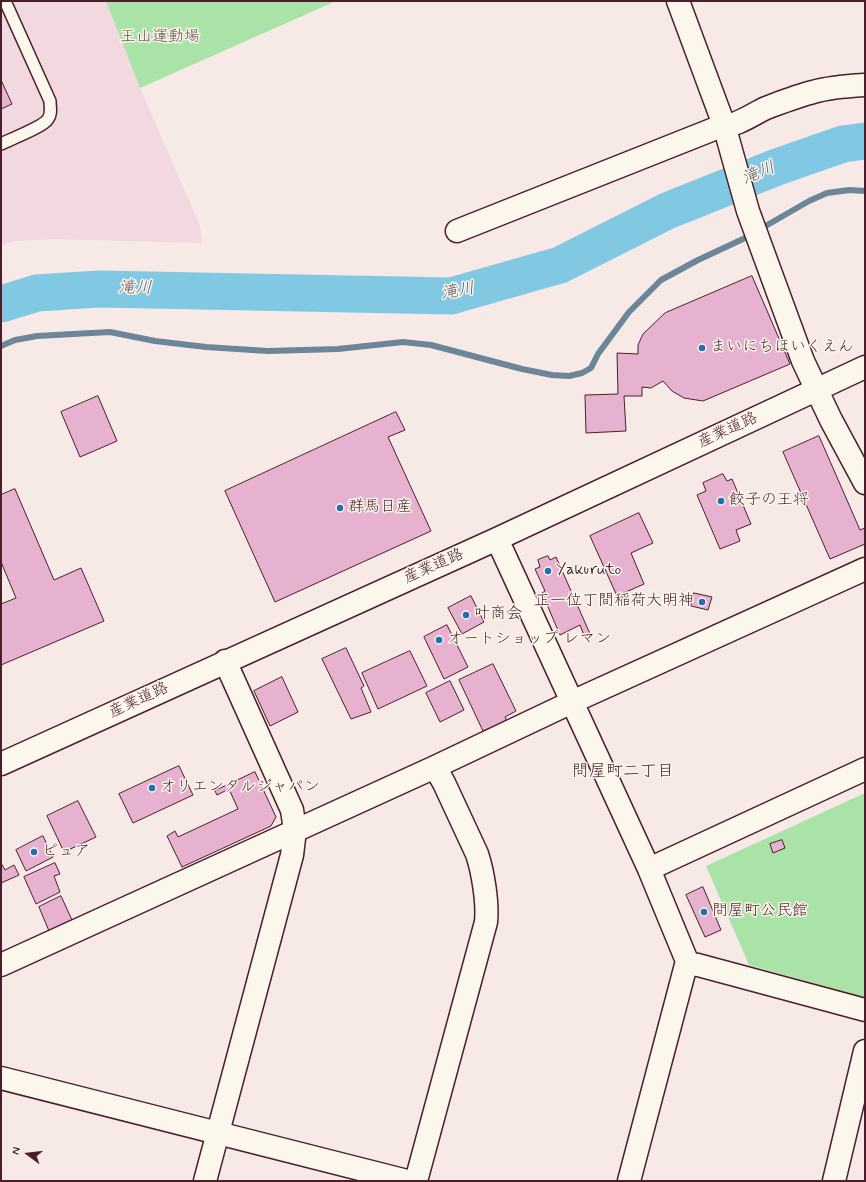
<!DOCTYPE html>
<meta charset="utf-8">
<style>
body{margin:0}
#map{position:relative;width:866px;height:1182px;overflow:hidden;background:#f7e9e6;font-family:Mynerve,sans-serif}
canvas{display:block}
.frame{position:absolute;inset:0;border:2px solid #4a1f2b;pointer-events:none}
.north{position:absolute;left:8px;top:1134px;width:40px;height:40px;-webkit-text-stroke:3px #fbf7ec;paint-order:stroke;rotate:285deg;font-size:11px;font-weight:700;line-height:16px;text-align:center;color:#4a1f2b}
.north::after{content:'';display:block;margin:auto;width:14px;height:18px;background:#4a1f2b;clip-path:polygon(50% 0,100% 100%,50% 72%,0 100%)}
</style>
<div id="map">
<canvas width="866" height="1182"></canvas>
<div class="frame"></div>
<div class="north">N</div>
</div>
<script>
const context = document.querySelector('canvas').getContext('2d');
context.lineJoin = 'round';
function fillPath(path, color) {
  context.fillStyle = color;
  context.fill(path, 'evenodd');
}
function stroke(path, color, width, dash) {
  context.strokeStyle = color;
  context.lineWidth = width;
  context.lineCap = dash ? 'butt' : 'round';
  context.setLineDash(dash || []);
  context.stroke(path);
}
function drawText(font, color, halo, rows, align = 'center') {
  context.font = font + ' Mynerve,"Klee One",sans-serif';
  context.lineWidth = 3;
  context.setLineDash([]);
  context.textBaseline = 'middle';
  context.strokeStyle = halo;
  context.fillStyle = color;
  for (const [text, x, y, turn = 0] of rows) {
    context.save();
    context.translate(x, y);
    context.rotate((+turn || 0) * Math.PI / 180);
    context.textAlign = isNaN(turn) ? turn : align;
    if (halo) context.strokeText(text, 0, 0);
    context.fillText(text, 0, 0);
    context.restore();
  }
}
fillPath(new Path2D(`
 M1,1H106L140,88L200,226L202,243L54,239L15,241L1,245Z`), '#f2d8df');
fillPath(new Path2D(`
 M106,1H336L140,88Z
 M865,793V997L749,965L706,866Z`), '#a9e3a7');
stroke(new Path2D(`
 M1,346L15,340L37,336L110,332L155,341L206,347L268,351L338,349L403,342L431,345L522,369L552,375L569,376L582,373L591,368L598,354L629,312L661,280L698,260L743,239L809,201L827,193L849,190L865,191`), '#6b8599', 6);
stroke(new Path2D(`
 M1,304L37,293L99,289L451,296L560,265L667,211L777,167L843,144L865,141`), '#81c9e2', 37);
const building = new Path2D(`
 M1,80L12,104L1,109Z
 M752,276L790,364L703,401L684,398L672,391L663,381L651,388L642,387V396H624L626,431L586,433L585,395L618,394L617,353L638,354V345L643,334L665,313Z
 M98,396L117,441L80,457L61,412Z
 M396,412L405,430L388,437L431,531L275,602L225,491Z
 M819,436L860,530L865,528V544L830,559L783,452Z
 M723,474L727,481L732,479L751,524L736,530L740,541L720,549L697,495L706,491L703,483Z
 M15,489L54,580L81,568L104,621L1,665V604L16,598L1,562V495Z
 M639,513L653,543L631,553L644,584L617,596L590,536Z
 M548,556L550,560L556,557L591,636L585,638L580,625L560,635L542,593L545,591L535,569L540,567L538,560Z
 M694,593L712,597L708,610L691,606Z
 M471,596L484,622L462,634L448,608Z
 M447,625L468,667L444,679L424,637Z
 M346,648L364,686L361,688L371,712L351,719L322,659Z
 M410,651L427,686L378,709L362,673Z
 M493,664L516,711L505,717L507,721L483,731L459,680Z
 M282,677L298,712L270,726L254,691Z
 M450,681L464,710L440,722L426,693Z
 M179,766L193,795L133,823L119,794Z
 M255,772L276,817L271,826L182,867L167,836L175,831L178,837L238,809L229,789L217,795L215,791Z
 M78,801L96,837L64,852L47,816Z
 M43,836L53,857L26,871L16,850Z
 M782,840L785,848L773,853L770,844Z
 M1,863L5,870L14,865L19,875L1,883Z
 M55,863L60,874L54,876L60,892L36,904L24,877Z
 M703,887L721,930L705,937L686,895Z
 M61,896L72,920L49,931L39,907Z`);
fillPath(building, '#e6b2cf');
stroke(building, '#4a1f2b', 1);
const lane = new Path2D(`
 M1,144C11,139 43,127 48,119C52,114 50,107 50,101L5,1`);
const street = new Path2D(`
 M457,231L724,125C735,127 755,113 766,108C782,102 797,96 813,92C830,87 848,86 865,85
 M687,961L689,964L698,965L865,1010
 M1,965L435,767L572,702L865,569
 M1,1078L407,1181
 M416,1181L486,922C488,903 483,872 477,854L444,783L435,767
 M834,1181L865,1051`);
const secondary = new Path2D(`
 M678,1L724,125L748,211L803,361L831,420L865,483
 M497,539L649,869L687,961L629,1181
 M1,764L497,539L865,367
 M649,869L865,769
 M205,1181L292,855L295,830L292,810L225,661`);
stroke(lane, '#4a1f2b', 14);
stroke(street, '#4a1f2b', 25);
stroke(secondary, '#4a1f2b', 25);
stroke(lane, '#fbf7ec', 11);
stroke(street, '#fbf7ec', 22);
stroke(secondary, '#fbf7ec', 22);
for (const [x, y, r, color] of [
 [702,348,4,"#1f6fb2"],
 [721,501,4,"#1f6fb2"],
 [340,508,4,"#1f6fb2"],
 [548,571,4,"#1f6fb2"],
 [702,602,4,"#1f6fb2"],
 [466,615,4,"#1f6fb2"],
 [439,640,4,"#1f6fb2"],
 [152,788,4,"#1f6fb2"],
 [34,852,4,"#1f6fb2"],
 [704,912,4,"#1f6fb2"]
]) {
  const dot = new Path2D();
  dot.arc(x, y, r, 0, 2 * Math.PI);
  context.fillStyle = color;
  context.fill(dot);
  stroke(dot, '#fbf7ec', 1.5);
}
drawText('16px', '#62504a', '#fbf7ec', [
 ["王山運動場",160,38]
]);
drawText('16px', '#4a1f2b', '#fbf7ec', [
 ["まいにちほいくえん",710,348],
 ["餃子の王将",729,501],
 ["群馬日産",348,508],
 ["Yakuruto",556,571],
 ["正一位丁間稲荷大明神",694,602,"right"],
 ["叶商会",474,615],
 ["オートショップ レマン",447,640],
 ["オリエンタルジャパン",160,788],
 ["ピュア",42,852],
 ["問屋町公民館",712,912]
], 'left');
drawText('16px', '#4a1f2b', '#fbf7ec', [
 ["産業道路",728,431,-25],
 ["産業道路",434,567,-24],
 ["産業道路",139,701,-25]
]);
drawText('italic 17px', '#5a5262', '#fbf7ec', [
 ["滝川",759,174,-22],
 ["滝川",135,289,1],
 ["滝川",458,292,-10]
]);
drawText('17px', '#4a1f2b', '#fbf7ec', [
 ["問屋町二丁目",623,772]
]);
</script>
